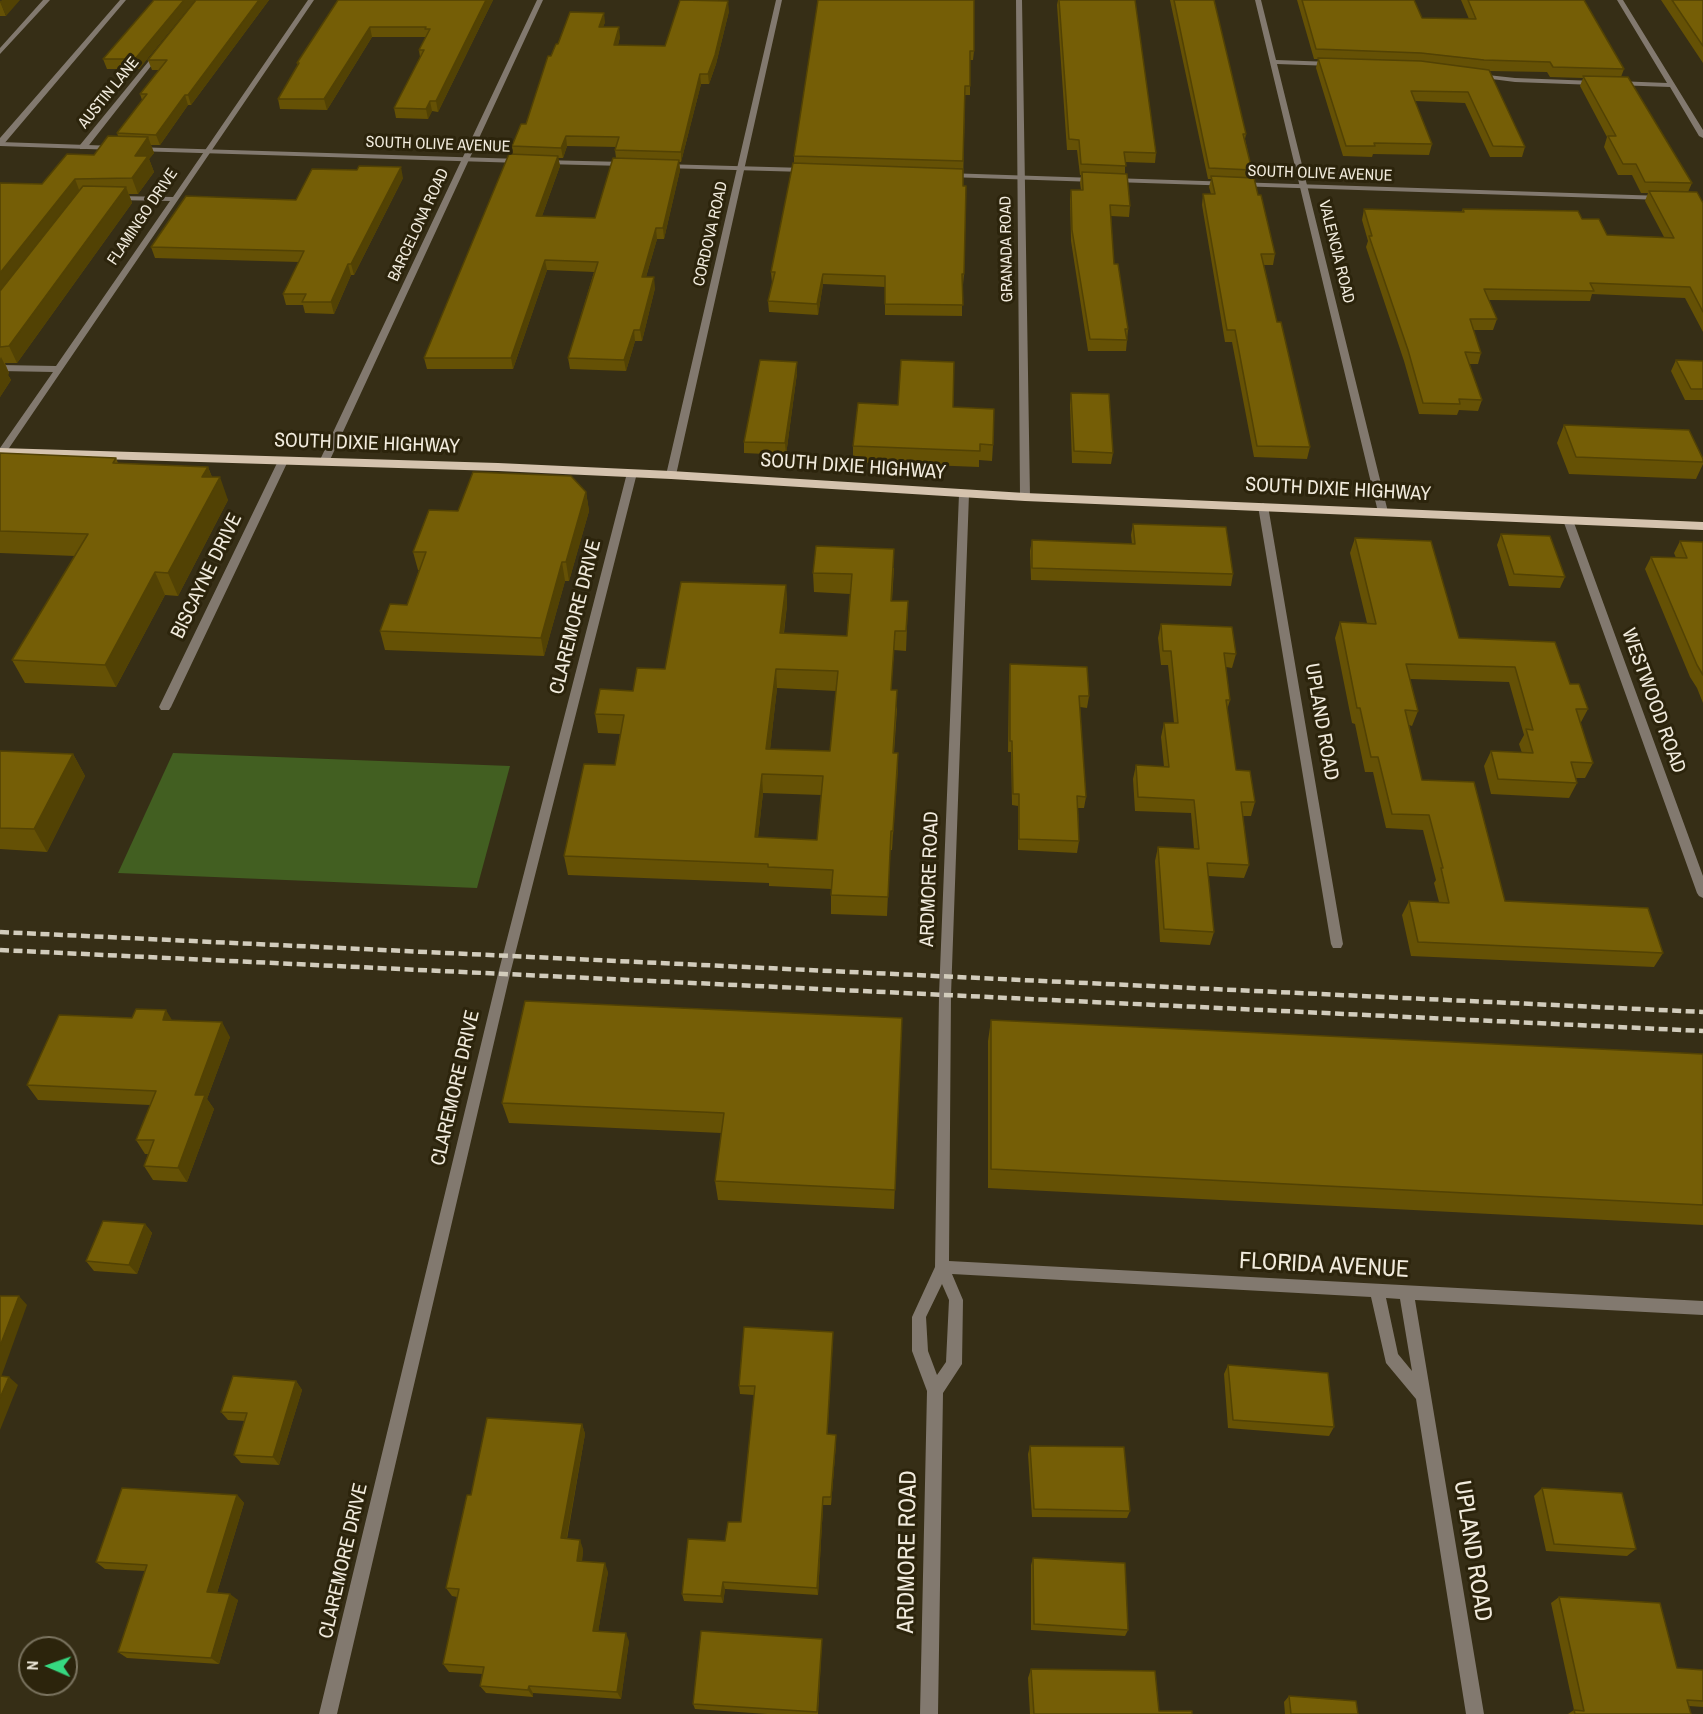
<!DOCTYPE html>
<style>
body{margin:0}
#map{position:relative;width:1703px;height:1714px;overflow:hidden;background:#362e16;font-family:"Archivo Narrow",sans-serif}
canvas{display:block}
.north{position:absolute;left:18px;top:1636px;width:60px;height:60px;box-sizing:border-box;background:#2c240c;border:2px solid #7b7460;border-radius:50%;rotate:272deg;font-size:16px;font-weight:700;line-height:24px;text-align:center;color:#f1ebdd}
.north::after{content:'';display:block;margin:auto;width:21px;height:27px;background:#36d881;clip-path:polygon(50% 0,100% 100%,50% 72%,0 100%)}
</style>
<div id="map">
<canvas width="1703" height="1714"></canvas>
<div class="north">N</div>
</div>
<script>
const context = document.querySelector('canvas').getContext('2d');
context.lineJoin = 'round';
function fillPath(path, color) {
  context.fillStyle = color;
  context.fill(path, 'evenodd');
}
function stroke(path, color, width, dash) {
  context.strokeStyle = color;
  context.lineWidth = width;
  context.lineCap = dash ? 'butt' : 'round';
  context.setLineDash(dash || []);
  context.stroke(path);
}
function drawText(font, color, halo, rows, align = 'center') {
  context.font = font + ' "Archivo Narrow",sans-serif';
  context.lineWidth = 6;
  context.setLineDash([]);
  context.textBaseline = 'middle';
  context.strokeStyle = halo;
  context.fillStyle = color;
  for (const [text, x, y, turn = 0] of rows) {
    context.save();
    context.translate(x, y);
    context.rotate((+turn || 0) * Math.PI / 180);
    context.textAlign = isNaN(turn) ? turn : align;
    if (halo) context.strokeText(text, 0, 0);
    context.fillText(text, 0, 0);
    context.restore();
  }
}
fillPath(new Path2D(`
 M173,753L510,766L477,888L118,873Z`), '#425f21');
fillPath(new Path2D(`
 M43,0H50L0,54V48Z
 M120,0H126L3,145H0V138Z
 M308,0H314L5,454H0V448L53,372L0,371V365L56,366L170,201L115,200L111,198L115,196L173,197Z
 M537,0H543L329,462L324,465L321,464L319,462Z
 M776,0H782L676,475L671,478L666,475Z
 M1016,0H1022L1030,497L1025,500L1020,497Z
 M1255,0H1261L1276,60L1332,62L1335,64L1332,66L1277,64L1388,512L1383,515L1378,512Z
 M1617,0H1623L1703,130V138L1699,136L1670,87L1616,85L1612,83L1616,81L1667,83Z
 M157,51L162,52L86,149H80V145Z
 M1478,74L1515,78L1595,81L1599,83L1595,85L1515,82L1476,77V75Z
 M283,458L288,461L171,707L169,710H161L159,707L278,461Z
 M632,470L637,473L510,974L337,1714H319L498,974L627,473Z
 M964,491L969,494L951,995L949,1261L1703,1301V1315L1415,1300L1484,1714H1466L1416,1399L1386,1363L1371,1297L952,1274L963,1300L962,1364L943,1393L938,1714H920L927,1391L912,1351V1317L935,1267L939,995L959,494ZM942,1284L949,1300L946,1362L937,1375L928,1351L926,1317ZM1386,1298L1400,1299L1412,1371L1398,1354Z
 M1263,503L1268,506L1343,944L1341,948H1333L1331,944L1258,506Z
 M1568,517L1573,520L1703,876V898L1699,896L1697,893L1563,520Z`), '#82796f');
fillPath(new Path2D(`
 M0,142L116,146L120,148L116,150L0,146Z
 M133,147L521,159L525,161L521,163L136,151L132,149Z
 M541,160L625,162L629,164L625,166L544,164L540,162Z
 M661,164L805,168L809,170L805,172L664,168L660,166Z
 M946,173L1096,178L1100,180L1096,182L949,177H946Z
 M1111,178L1663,196L1667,198L1663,200L1114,182L1110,180Z`), '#82796f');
fillPath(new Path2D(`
 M0,448L498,463L671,471L1025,493L1703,522V530L1025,501L671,479L498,471L0,456Z`), '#d5c3ae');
stroke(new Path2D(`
 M0,932L1703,1012
 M0,950L1703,1031`), '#d2ccbc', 4.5, [9, 4.5]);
fillPath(new Path2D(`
 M0,0L6,16H0Z
 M195,0L139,69H107L103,59Z
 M196,0H269L191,105H188L160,145H151L154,153L149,159L154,172L138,194H129L132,203L17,363H5L9,373L8,375L11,380L0,397V183L42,184L94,155L118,136L117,133L142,100L140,94L159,70H152L148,60Z
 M338,0H493L438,112L432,111L428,119L396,118L394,108L420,57L419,50L426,37H372L327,110L280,109L278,99L298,66L297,63Z
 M818,0L974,51L973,60H970V95H965L963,186L964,274L963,285H962V316L885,315V287L823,284L818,315L769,312L768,301L772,283L771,272L794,163V156Z
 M1058,0H1135L1156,153L1155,163L1125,162V174L1130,206L1129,217L1111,216L1114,264L1128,329L1126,351H1088L1071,241L1070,200L1071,190H1081L1080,183L1081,175H1080L1077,150H1067L1057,5Z
 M1170,0H1214L1246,134L1245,139L1252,170L1250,178L1258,195L1275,254L1273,265H1264L1277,322L1310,447L1307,459L1254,457L1232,342H1225L1202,205L1203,194H1211L1209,187L1211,179H1208Z
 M1297,0H1414L1422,18L1469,19L1461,0H1584L1624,69L1621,77L1692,183L1688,192L1703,203V332L1685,298L1592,294L1590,301L1489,300L1497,319L1493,330H1473L1481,353L1478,364H1469L1482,400L1478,411L1459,410L1457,415L1419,414L1404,361L1366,247L1368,241L1362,220L1364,209L1461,212L1463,209L1582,219L1607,235L1664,237L1645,201L1648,193H1641L1632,175H1618L1604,147L1607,137L1580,86L1583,78L1550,77L1547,72L1489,71L1525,147L1522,157H1490L1465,103L1415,101L1432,144L1429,155L1373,154L1372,157L1343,156L1316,68L1318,59H1314Z
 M1661,0H1703V63Z
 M729,11L716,64L709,84H701L681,162H679L680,170L664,239H657L646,277L655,288L642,341H635L626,371L570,369L568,358L594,272L547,270L513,369H427L424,358L513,154L512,146L526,124L558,44L605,22L603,27L620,37L618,45L665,46ZM567,146L616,147L615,150L616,158L595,218L542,216L560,166L558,158H563Z
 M403,178L354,275H351L334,314L305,313L303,305H286L283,294L299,262L155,258L151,247L296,200Z
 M1676,360L1703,361V400H1685L1671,371Z
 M797,373L786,455L744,453V442Z
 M1071,393L1113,453L1111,464L1072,463L1070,405Z
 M953,407L993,445L992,461L979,460V467L853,462V446Z
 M1564,425L1703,459V464L1696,479L1569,474L1557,443Z
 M0,453L116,458L118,463L208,467L212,477L228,500L178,596L165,595L116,687L25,683L12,660L75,556L0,553Z
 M586,492L589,511L569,581H565L544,656L385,650L380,631L407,605L419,570H418L413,552L458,511Z
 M1133,524L1233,574L1231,586L1031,580L1030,551L1032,540L1132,544L1131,535Z
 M1501,534L1565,577L1560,588L1509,586L1497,545Z
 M1355,538L1459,638L1570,684L1588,709L1580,724L1593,763L1585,778H1576L1577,783L1569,798L1491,794L1484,766L1491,751L1522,753L1519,744L1524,735L1509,682L1410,679L1418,711L1412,726L1409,725L1422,780L1505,901L1663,953L1654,967L1411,956L1402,915L1409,901L1439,902L1434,883L1436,880L1423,830L1386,828L1373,772H1365L1355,724L1352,723L1335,638L1340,622L1367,623L1350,553Z
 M1680,541L1703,542V703L1697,688L1690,677L1645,569L1651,557L1676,558L1674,553Z
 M894,568L892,601H908L906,651L894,650L891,690L897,709L894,753H898L892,850H890L887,916L831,914V889L769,886V883L568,875L564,856L615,765L620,734L598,733L595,714L633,691L786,585L787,605L784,633L847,636L850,594L814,592L813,573ZM777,688L836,691L830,751L770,749ZM763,793L821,795L817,840L758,837Z
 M1161,624L1236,654L1232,668L1226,667L1230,700L1227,710L1236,770L1255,802L1251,816H1243L1249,865L1244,878L1208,876L1214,932L1210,945L1160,942L1155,861L1158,847L1194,849L1191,813L1135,811L1133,779L1136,765L1164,767L1161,737L1164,723H1174L1168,665H1161L1158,638Z
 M1010,664L1089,696L1087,708L1080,707L1086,797L1084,808H1078L1079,841L1077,853L1018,850V806L1012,805L1011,752H1008L1009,675Z
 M0,751L73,754L85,776L47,852L0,849Z
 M902,1018L894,1209L718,1200L715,1181L721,1133L509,1123L502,1103Z
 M172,1020L230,1037L207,1099L214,1109L187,1182L153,1180L144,1166L148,1154H145L136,1140L150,1105L38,1100L27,1085Z
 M991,1020L1703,1054V1225L988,1188V1041Z
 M145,1224L152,1233L137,1274L94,1271L86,1261Z
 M833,1332L827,1434L836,1443L831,1505H823L818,1595L725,1589L723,1603L684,1601L682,1594L741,1522L754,1395L740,1394L739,1386Z
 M1228,1365L1334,1427L1329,1436L1228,1428L1224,1374Z
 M296,1381L302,1390L279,1465L241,1463L234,1455L245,1421L228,1420L221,1412Z
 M582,1424L585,1434L567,1539L583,1549L582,1561L608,1572L598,1632L629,1641L621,1699L533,1693V1697L486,1693L480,1686L483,1674L449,1672L443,1664L457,1597L452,1596L446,1588L471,1495Z
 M1030,1446L1130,1511L1127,1518L1032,1517L1028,1454Z
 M1542,1488L1636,1549L1627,1556L1546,1551L1534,1496Z
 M237,1495L244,1503L217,1593L238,1600L219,1664L127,1658L118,1652L145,1571L105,1569L96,1562Z
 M1033,1558L1128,1630L1125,1636L1031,1630V1565Z
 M1559,1597L1677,1668L1703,1670V1707L1689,1706L1691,1714H1568L1574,1710L1551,1603Z
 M822,1639L818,1714H767L695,1709L693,1704Z
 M1031,1669L1159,1711L1192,1714H1030L1028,1678Z
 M1289,1696L1358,1714H1285L1284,1702Z`), '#655105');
fillPath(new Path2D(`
 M2,0H20L6,16L0,2Z
 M184,0H195L139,69L135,59Z
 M259,0H269L191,105L188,95Z
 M486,0H493L438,112L436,101Z
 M728,1L729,11L716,64L709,84L708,74Z
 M604,13L605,22L600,36L599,27Z
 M370,27L372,37L327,110L324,99Z
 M619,27L620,37L615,55L614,45Z
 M700,74L701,84L681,162V152Z
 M185,95L188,105L160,145L156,135Z
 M430,101L432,111L428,119L426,109Z
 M566,136L567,146L563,158L561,148Z
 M148,137L154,153L149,159L154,172L138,194L132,178L135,156Z
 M558,156L560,166L538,227L536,216Z
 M679,160L680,170L664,239L663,228Z
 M401,167L403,178L354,275L351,264Z
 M75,179L81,195L0,298V273Z
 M126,187L132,203L17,363L9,346Z
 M656,228L657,239L643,287L642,277Z
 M545,260L547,270L513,369L511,358Z
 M348,264L351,275L334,314L331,302Z
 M823,274V284L818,315L817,304Z
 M654,277L655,288L642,341L640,330Z
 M634,330L635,341L626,371L624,360Z
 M1,357L9,373L8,375L11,380L0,397V359Z
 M797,362V373L786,455L785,443Z
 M208,467L215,486L220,477L228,500L178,596L168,573L202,477Z
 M586,492L589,511L569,581L566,562Z
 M562,562L565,581L544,656L541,638Z
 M155,572L165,595L116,687L105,665Z
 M786,585L787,605L781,653L780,633Z
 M776,669L777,688L768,768L766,749Z
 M898,753V772L892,850L893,831Z
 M73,754L85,776L47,852L34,829Z
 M762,774L763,793L756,855L755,837Z
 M166,1010L175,1025L163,1020Z
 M222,1022L230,1037L207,1099L214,1109L187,1182L178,1168L195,1095Z
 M145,1224L152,1233L137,1274L129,1265Z
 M19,1296L27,1305L0,1380V1346Z
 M833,1332V1341L827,1443V1434Z
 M9,1377L18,1385L0,1430V1398Z
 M296,1381L302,1390L279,1465L273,1457Z
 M582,1424L585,1434L565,1547L561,1538Z
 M836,1435V1443L831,1505V1497Z
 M237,1495L244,1503L215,1599L207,1592Z
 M823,1497V1505L818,1595L817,1588Z
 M580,1540L583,1549L581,1569L577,1561Z
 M605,1563L608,1572L597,1639L593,1631Z
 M723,1582L725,1589L723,1603L721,1596Z
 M230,1594L238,1600L219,1664L211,1658Z
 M626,1633L629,1641L621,1699L617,1692Z
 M529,1686L533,1693V1697L528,1690Z`), '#524204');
const building = new Path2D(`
 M154,0H184L135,59H103Z
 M196,0H259L188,95H185L156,135L117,133L147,94H140L167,60H148Z
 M338,0H486L436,101H430L426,109L394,108L424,50H419L430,29H425L426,27H370L324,99H278L299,63H297Z
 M680,0L728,1L715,55L708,74H700L681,152L615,150L619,137L566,136L561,148L512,146L521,124H526L548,56H551L556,44H558L570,12L604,13L599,27H619L614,45L665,46Z
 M818,0H974V51H970V86H965L963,161L794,156Z
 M1059,0H1135L1156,153L1124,152L1126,166L1081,164L1079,140L1069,139Z
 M1174,0H1214L1246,134H1243L1252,170L1209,168Z
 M1302,0H1414L1422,18L1476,19L1468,0H1584L1624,69L1553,67L1550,62L1484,60L1421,53L1316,49Z
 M1672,0H1703V46Z
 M1318,58L1421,61L1489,70L1525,147L1493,146L1468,92L1411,91L1432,144L1374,143L1375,146H1346Z
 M1583,76L1628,77L1692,183L1645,182L1636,164H1623L1608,136H1616Z
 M108,136L148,137L135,156H148L132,178L75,179L0,273V183L42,184L67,154L94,155Z
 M509,154L558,156L536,216L595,218L613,158L679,160L663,228H656L642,277H654L640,330H634L624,360L568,358L598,262L545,260L511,358H424Z
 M793,163L963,169V186H966L964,274H962L963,305L885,304V276L823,274L817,304L768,301L775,272H771Z
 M359,166L401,167L351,264H348L331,302H302L306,294H283L304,251L151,247L186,196L296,200L312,169L357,170Z
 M1082,172L1127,174L1130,206L1110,205L1114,264H1118L1128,329H1125L1127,340L1090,339L1072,230L1071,190H1083Z
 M1211,176L1254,178L1258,195H1261L1275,254H1261L1277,322H1281L1310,447L1257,446L1235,330H1227L1203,194H1215Z
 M83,186L126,187L9,346L0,347V291Z
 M1649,191L1697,192L1703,203V312L1690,287L1590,283L1594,291L1484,289L1497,319H1470L1481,353L1465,352L1482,400L1459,399L1460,404L1423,403L1408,350L1369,236H1372L1364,209L1464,212L1463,209L1578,211L1582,219H1599L1607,235L1674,238Z
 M760,360L797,362L785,443L744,442Z
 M901,360L954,362L953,407L994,409L993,445L980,444V451L853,446L858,403L898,405Z
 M1676,360L1703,361V389H1691Z
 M1071,393L1109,394L1113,453L1074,451Z
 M1564,425L1689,430L1703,459V462L1576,457Z
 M0,453L116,458L113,463L208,467L202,477H220L168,573L155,572L105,665L12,660L88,534L0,531Z
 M473,472L571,476L586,492L566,562H562L541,638L380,631L390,604L407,605L426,552H413L429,510L458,511Z
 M1133,524L1226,527L1233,574L1032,568V540L1135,544Z
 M1501,534L1550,536L1565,577L1514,574Z
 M1355,538L1431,541L1459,638L1555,642L1570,684H1579L1588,709H1576L1593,763L1571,762L1577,783L1498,779L1491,751L1533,753L1526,729L1533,730L1515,667L1406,664L1418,711L1405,710L1422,780L1474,782L1505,901L1648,908L1663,953L1418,942L1409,901L1449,903L1441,868H1443L1429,815L1392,814L1378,757H1371L1360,708H1357L1340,622L1376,624Z
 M1680,541L1703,542V675L1697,665L1651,557L1687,558Z
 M816,546L894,549L891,601H908L906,631H895L891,690H897L893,753H898L893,831H891L888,897L831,895L833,870L768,867V864L564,856L584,764L615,765L624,715L595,714L600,689L633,691L637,668L665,669L681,582L786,585L780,633L847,636L852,574L813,573ZM776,669L838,671L830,751L766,749ZM762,774L823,776L817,840L755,837Z
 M1161,624L1232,627L1236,654L1224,653L1230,700H1226L1236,770L1250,771L1255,802H1241L1249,865L1207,863L1214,932L1164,929L1158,847L1199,849L1194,800L1138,797L1136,765L1169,767L1164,723H1178L1171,651H1163Z
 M1010,664L1087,667L1089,696H1079L1086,797L1077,796L1079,841L1019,839V794H1013L1012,741H1010Z
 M0,751L73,754L34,829L0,828Z
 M525,1001L902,1018L895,1190L715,1181L724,1113L502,1103Z
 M136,1009L166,1010L163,1020L222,1022L195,1095H205L178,1168L144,1166L154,1140H136L156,1091L27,1085L59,1015L132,1018Z
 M991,1020L1703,1054V1205L991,1169Z
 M103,1221L145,1224L129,1265L86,1261Z
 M0,1296H19L0,1346Z
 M744,1327L833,1332L827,1434L836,1435L831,1497H823L817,1588L723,1582L721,1596L682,1594L688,1539L725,1541L728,1522H741L755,1386H739Z
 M1228,1365L1328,1373L1334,1427L1233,1420Z
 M0,1376L9,1377L0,1398Z
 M233,1376L296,1381L273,1457L234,1455L247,1413L221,1412Z
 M487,1418L582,1424L561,1538L580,1540L577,1561L605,1563L593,1631L626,1633L617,1692L529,1686L528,1690L480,1686L484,1667L443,1664L459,1589L446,1588L467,1495H471Z
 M1030,1446L1124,1447L1130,1511L1034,1509Z
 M122,1488L237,1495L207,1592L230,1594L211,1658L118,1652L147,1565L96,1562Z
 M1542,1488L1622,1493L1636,1549L1554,1544Z
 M1033,1558L1125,1563L1128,1630L1034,1624Z
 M1559,1597L1660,1603L1677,1668L1703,1670V1701L1687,1700L1691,1714H1575L1574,1710L1584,1711Z
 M701,1631L822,1639L817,1712L693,1704Z
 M1031,1669L1155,1671L1159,1711H1192V1714H1034Z
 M1289,1696L1356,1701L1358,1714H1291Z`);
fillPath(building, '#755e06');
stroke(building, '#524204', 1.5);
drawText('16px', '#f1ebdd', '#2c240c', [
 ["AUSTIN LANE",109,93,-51],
 ["SOUTH OLIVE AVENUE",438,145,2],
 ["SOUTH OLIVE AVENUE",1320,174,2],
 ["FLAMINGO DRIVE",143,217,-56],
 ["BARCELONA ROAD",419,225,-65],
 ["CORDOVA ROAD",711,234,-77],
 ["GRANADA ROAD",1007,249,-91],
 ["VALENCIA ROAD",1336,252,76]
]);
drawText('20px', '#f1ebdd', '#2c240c', [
 ["SOUTH DIXIE HIGHWAY",367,444,2],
 ["SOUTH DIXIE HIGHWAY",853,467,4],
 ["SOUTH DIXIE HIGHWAY",1338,490,3],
 ["BISCAYNE DRIVE",207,576,-64],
 ["CLAREMORE DRIVE",576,617,-76],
 ["WESTWOOD ROAD",1653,701,70],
 ["UPLAND ROAD",1321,722,80],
 ["ARDMORE ROAD",930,879,-88],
 ["CLAREMORE DRIVE",456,1088,-77],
 ["CLAREMORE DRIVE",344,1561,-77]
]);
drawText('24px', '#f1ebdd', '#2c240c', [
 ["FLORIDA AVENUE",1324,1266,3],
 ["UPLAND ROAD",1472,1551,81],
 ["ARDMORE ROAD",908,1552,-89]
]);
</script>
